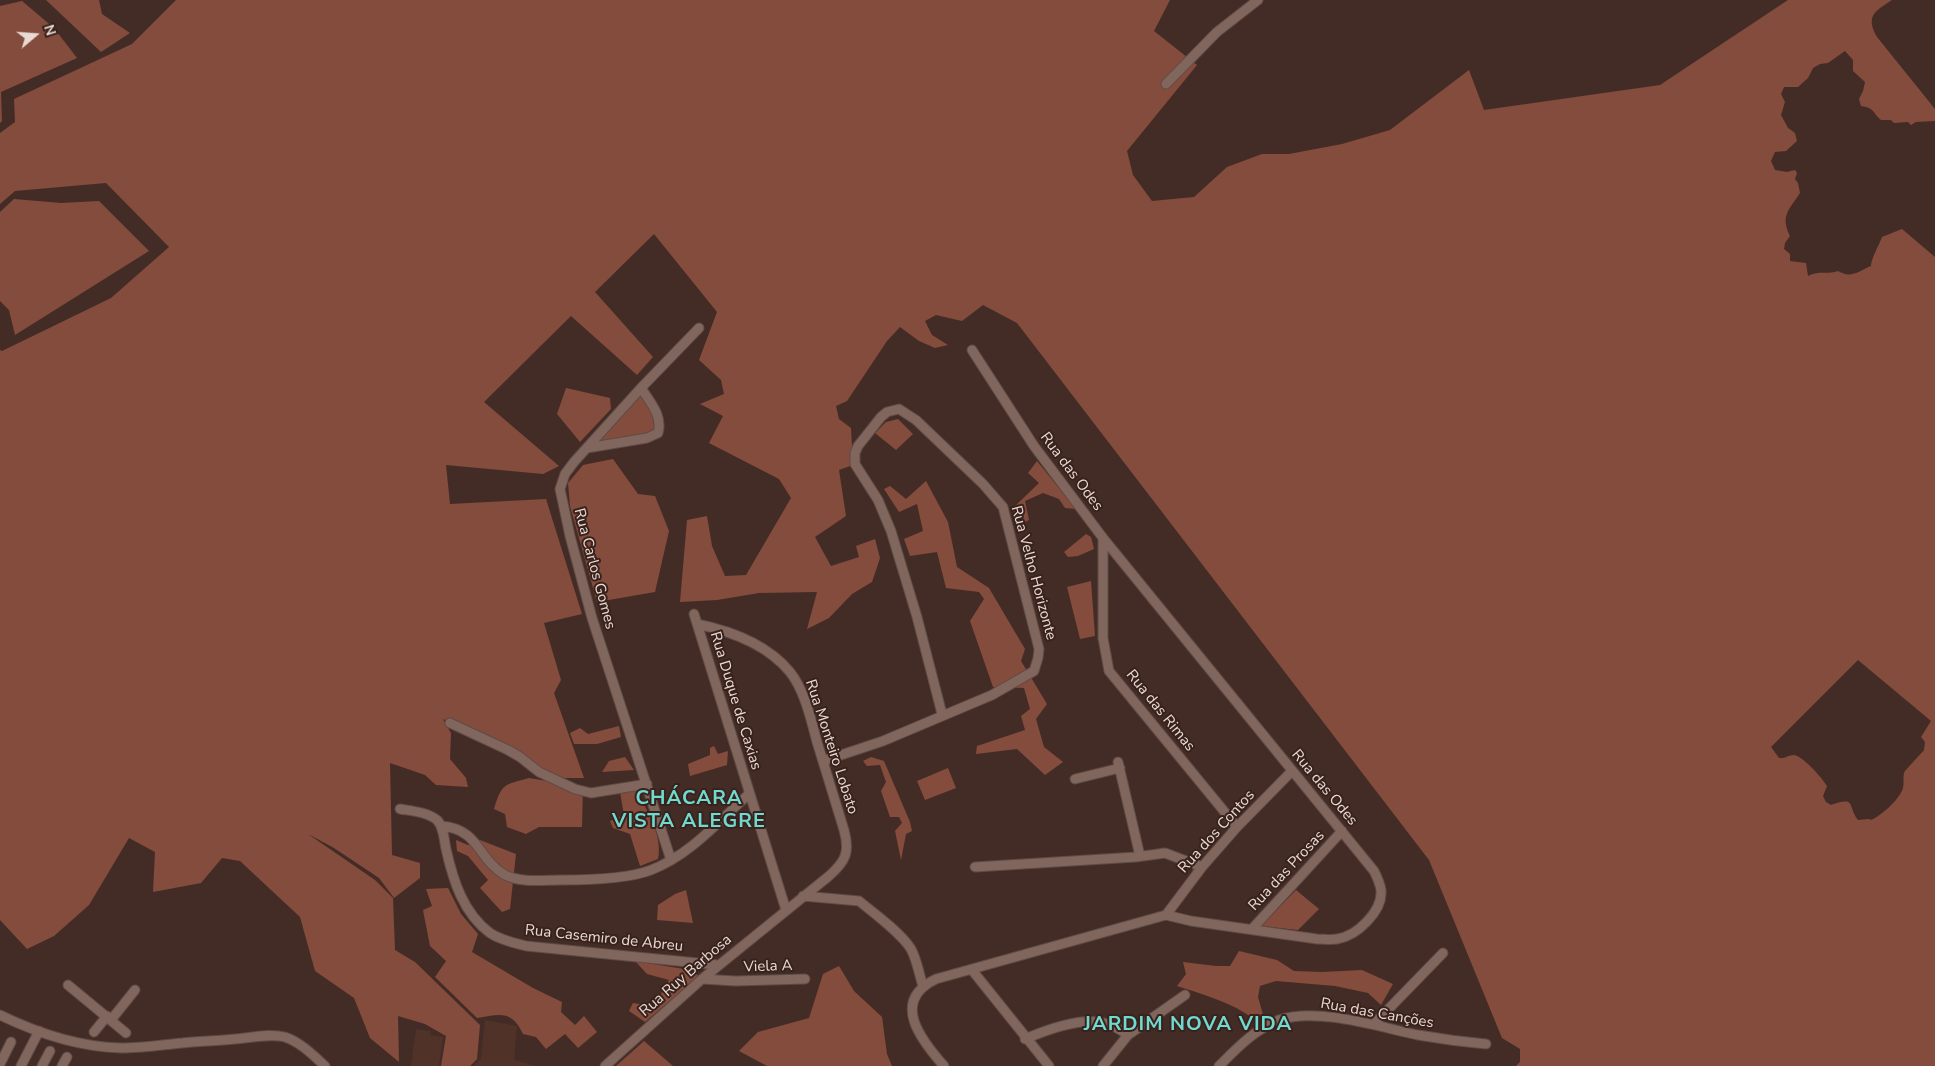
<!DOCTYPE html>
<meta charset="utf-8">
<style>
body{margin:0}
#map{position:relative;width:1935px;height:1066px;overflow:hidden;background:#442c26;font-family:"Nunito Sans",sans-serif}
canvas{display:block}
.north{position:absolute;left:10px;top:10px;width:50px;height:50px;-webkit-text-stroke:4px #39221c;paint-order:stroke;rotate:72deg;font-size:14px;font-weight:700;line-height:20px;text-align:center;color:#e9dad5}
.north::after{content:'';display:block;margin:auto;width:18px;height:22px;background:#e9dad5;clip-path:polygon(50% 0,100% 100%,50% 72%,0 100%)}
</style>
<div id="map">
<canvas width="1935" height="1066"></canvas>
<div class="north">N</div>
</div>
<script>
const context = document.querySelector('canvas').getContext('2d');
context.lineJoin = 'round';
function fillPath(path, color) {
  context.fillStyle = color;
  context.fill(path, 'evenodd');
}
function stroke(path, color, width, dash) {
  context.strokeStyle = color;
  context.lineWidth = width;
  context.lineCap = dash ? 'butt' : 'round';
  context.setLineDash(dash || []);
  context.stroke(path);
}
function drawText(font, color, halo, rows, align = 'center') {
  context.font = font + ' "Nunito Sans",sans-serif';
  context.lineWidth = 4;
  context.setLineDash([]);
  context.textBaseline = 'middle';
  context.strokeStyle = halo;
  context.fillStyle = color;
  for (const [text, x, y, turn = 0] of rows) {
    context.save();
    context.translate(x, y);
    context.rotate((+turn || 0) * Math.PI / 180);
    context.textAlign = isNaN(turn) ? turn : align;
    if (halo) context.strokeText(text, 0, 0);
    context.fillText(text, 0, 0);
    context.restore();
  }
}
fillPath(new Path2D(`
 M485,1020L517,1026L514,1060L536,1066H474L481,1058Z
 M416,1029L431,1031L430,1035L443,1037L439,1066H411Z`), '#503229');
fillPath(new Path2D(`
 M46,0H99L102,14L130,33L101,52Z
 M176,0H1170L1154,31L1197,65L1127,151L1133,175L1152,201L1194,197L1227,167L1262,154H1289L1342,144L1390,130L1469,70L1484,110L1660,85L1788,0H1892C1875,11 1865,16 1877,37L1935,109V121L1916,122L1911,125L1908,122L1894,123L1891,120H1881C1872,112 1875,108 1861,106L1859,99L1863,91L1865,82L1853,71V60L1845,51L1828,63L1820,64L1813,68L1808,78L1798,87H1784L1781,94L1785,102L1781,115L1788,128L1795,133L1797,141L1786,151L1775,152L1771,161L1775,170L1787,172L1795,170L1797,173L1795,179L1798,183L1800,193C1789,210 1780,216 1790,236L1785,243L1784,249L1790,254V261L1806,263L1808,276C1820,270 1826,275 1838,271C1851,279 1859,271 1871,266C1871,259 1879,245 1882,237L1902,229L1935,257V1066H1516L1520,1062V1049L1502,1038L1429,860L1017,323L983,305L962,321L936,315L925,321L932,335L948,345L935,348L919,341L900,327L887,341L847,401L836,406L839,419L851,428L853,465L839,470L846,516L815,537L831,566L859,557L856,546L875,539L880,558L872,582L852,594L829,618L807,629L817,592L759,593L717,600L680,602L687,520L707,516L712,546L725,576L746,575L791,498L779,479L709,443L723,416L700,404L724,394L721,380L699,360L717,312L654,234L595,292L653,357L637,375L571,316L484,402L559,466L543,474L446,465L450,504L546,499L582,614L544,623L561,680L554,693L584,778H564L542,771L506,747L443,719L451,733L450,759L466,778L468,787L436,785L425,775L390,763L392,855L420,863V878L394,898L379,878L334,848L308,834L375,880L393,898L395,950L415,962L480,1025L477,1059L470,1066H441L446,1036L425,1024L398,1016L399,1062L370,1038L354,998L315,971L300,917L240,861L222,858L201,883L153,892L155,852L129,838L89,905L54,936L27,949L0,920V350L2,351L111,298L169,247L106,183L15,191L0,204V133L15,122L14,99L132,44ZM1858,660L1931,721L1921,737L1925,742L1924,750C1921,754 1905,770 1904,773C1903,778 1904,783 1903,788C1900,799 1881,816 1871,820L1869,819L1858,820C1847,806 1857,796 1831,805L1826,802L1823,796L1827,786C1823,779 1803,756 1794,755C1788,755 1785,759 1779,758L1771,747Z
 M22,1L54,28L77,58L1,92L2,121L0,123V6Z
 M14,199L61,203L99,201L149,251L15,335L9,310L0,301V212Z
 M566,388L610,398L611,409L580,442L557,414Z
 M641,388L655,410L658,433L587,448Z
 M898,419L913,434L896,450L875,433L886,422Z
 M613,459L638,494L655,496L669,531L655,592L597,602L570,506L568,483L583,465Z
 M1037,461L1076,509L1065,508L1059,499L1043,493L1025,501L1029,520L1017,526L1013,508L1039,483L1028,473Z
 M926,481L948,522L957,567L989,588L1025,649L1021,661L1047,704L1036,719L1044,747L1063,762L1045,775L1017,749L976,754L977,746L1025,730L1021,716L1030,709L1024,688L993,687L970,621L984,599L979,592L946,588L937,552L910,556L904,539L923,531L917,504L899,512L884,489L890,486L906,499Z
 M1086,534L1091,537L1094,549L1078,556L1068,557L1064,552Z
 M1091,581L1095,636L1080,639L1067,587Z
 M619,726L621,737L597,744H574L570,733L580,728L588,734Z
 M714,746L718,754L728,751L727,765L690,776L688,764L710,755V748Z
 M625,757L634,770L602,772L609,761Z
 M871,757L884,761L910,822L912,831L906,834L901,860L895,831L902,823L899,817H890L881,791L886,782L880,765L867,766L863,761Z
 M948,768L956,788L925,800L917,781Z
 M529,778L583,787L582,827H539L526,834L507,827L505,814L494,809C502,783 504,785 529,778Z
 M636,790C647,810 663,836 658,859L640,866L630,834L613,828L610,821L624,815L620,792Z
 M456,840L468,845L480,840L516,854L510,909L502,912L480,888L488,880L468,856L457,851Z
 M448,888L461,914L478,934L472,952L533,988L562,1002L561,1012L575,1025L584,1016L597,1032L578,1048L565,1034L546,1049L536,1037L523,1034C512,1010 500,1014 477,1018L435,977L446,961L430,946L423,910L432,906L426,889Z
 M686,890L693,923L657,920L658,905L675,894Z
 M1296,890L1319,909L1298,930L1261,926Z
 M1239,951L1277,960L1294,971L1322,972L1362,970L1393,984L1381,1005L1368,993L1335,986L1276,981L1260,986L1258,997L1264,1018L1255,1020C1232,1002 1204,995 1177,986L1186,974L1183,962L1216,966H1230Z
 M635,961L690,970L699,976L645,1022L629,1011L633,1003L651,1006L664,990L669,980L647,974Z
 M839,966L854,991L882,1017L887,1054L892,1066H767L739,1051L758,1032L809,1018L823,974Z
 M644,1041L673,1066H616Z`), '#844c3c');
const minor = new Path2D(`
 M1166,84L1217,32L1258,0
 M587,448L647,438L658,433C663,416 650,402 641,388
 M1103,538V638L1109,671L1237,827
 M694,614L786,910
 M450,723L508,750L520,757L539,772L575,789L591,793L647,784
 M823,761L883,741L992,695L1034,671L1038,658L1039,649L1003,507L983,484L916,420L899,409L887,412L881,417L858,446L855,453V464L878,500L891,531L917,617L942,714
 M1118,762L1140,856
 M1075,779L1120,768
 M400,809C412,811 427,812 437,820C444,827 444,840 446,849C453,880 463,913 490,933C500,940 514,943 526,946L718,965
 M441,826C480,829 477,859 505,875C521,883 543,880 561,880C586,880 628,879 651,870C690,855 719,821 749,794
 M671,860L592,618L570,536L560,489L565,474L574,462L641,388L699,328
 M975,867L1136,857L1165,853L1202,867
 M803,896L859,901C874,913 901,933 911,949C917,960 919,974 923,986
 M1166,915L1202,867L1237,827L1292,771
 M1252,929L1342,831
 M972,970L1049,1066
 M702,979L736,981L805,979
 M68,985L126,1033
 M0,1015C37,1033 79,1047 121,1048C141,1048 161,1045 182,1043C199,1041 217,1041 235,1039C250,1038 269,1033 285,1037C300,1042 313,1055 325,1066
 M111,1020L135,990
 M1374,1024L1443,953
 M94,1032L107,1016
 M1025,1039C1046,1030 1081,1017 1104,1023C1113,1025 1121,1030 1128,1035
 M0,1064L11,1042
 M21,1066L39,1031
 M42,1066L50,1051
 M62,1066L67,1057
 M605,1066L702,979L829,876C846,861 850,852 844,830C835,801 826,772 817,742C811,720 805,691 790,672C767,644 731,631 697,624
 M944,1066C921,1040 890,1001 936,979L1166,915L1191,921L1317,939C1324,939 1331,940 1337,939C1357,936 1383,911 1381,890C1380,883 1377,877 1374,871L1103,538L1034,446L972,350
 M1103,1066L1128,1035L1185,995
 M1219,1066C1237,1048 1255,1029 1279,1020C1318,1007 1379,1027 1418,1035C1441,1039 1464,1042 1486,1044`);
stroke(minor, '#5f4b46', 11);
stroke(minor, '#81665e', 9);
drawText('15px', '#e9dad5', '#39221c', [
 ["Rua das Odes",1071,472,53],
 ["Rua Carlos Gomes",594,569,75],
 ["Rua Velho Horizonte",1033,573,75],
 ["Rua Duque de Caxias",735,701,73],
 ["Rua das Rimas",1160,711,51],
 ["Rua Monteiro Lobato",831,747,72],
 ["Rua das Odes",1324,788,50],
 ["Rua dos Contos",1217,832,-48],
 ["Rua das Prosas",1287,871,-47],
 ["Rua Casemiro de Abreu",604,939,6],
 ["Viela A",768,967,-2],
 ["Rua Ruy Barbosa",686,976,-41],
 ["Rua das Canções",1377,1014,10]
]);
context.letterSpacing = '1px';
drawText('bold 20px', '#70dad1', '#39221c', [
 ["CHÁCARA",689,799],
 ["VISTA ALEGRE",689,822],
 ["JARDIM NOVA VIDA",1188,1025]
]);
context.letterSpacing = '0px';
</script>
